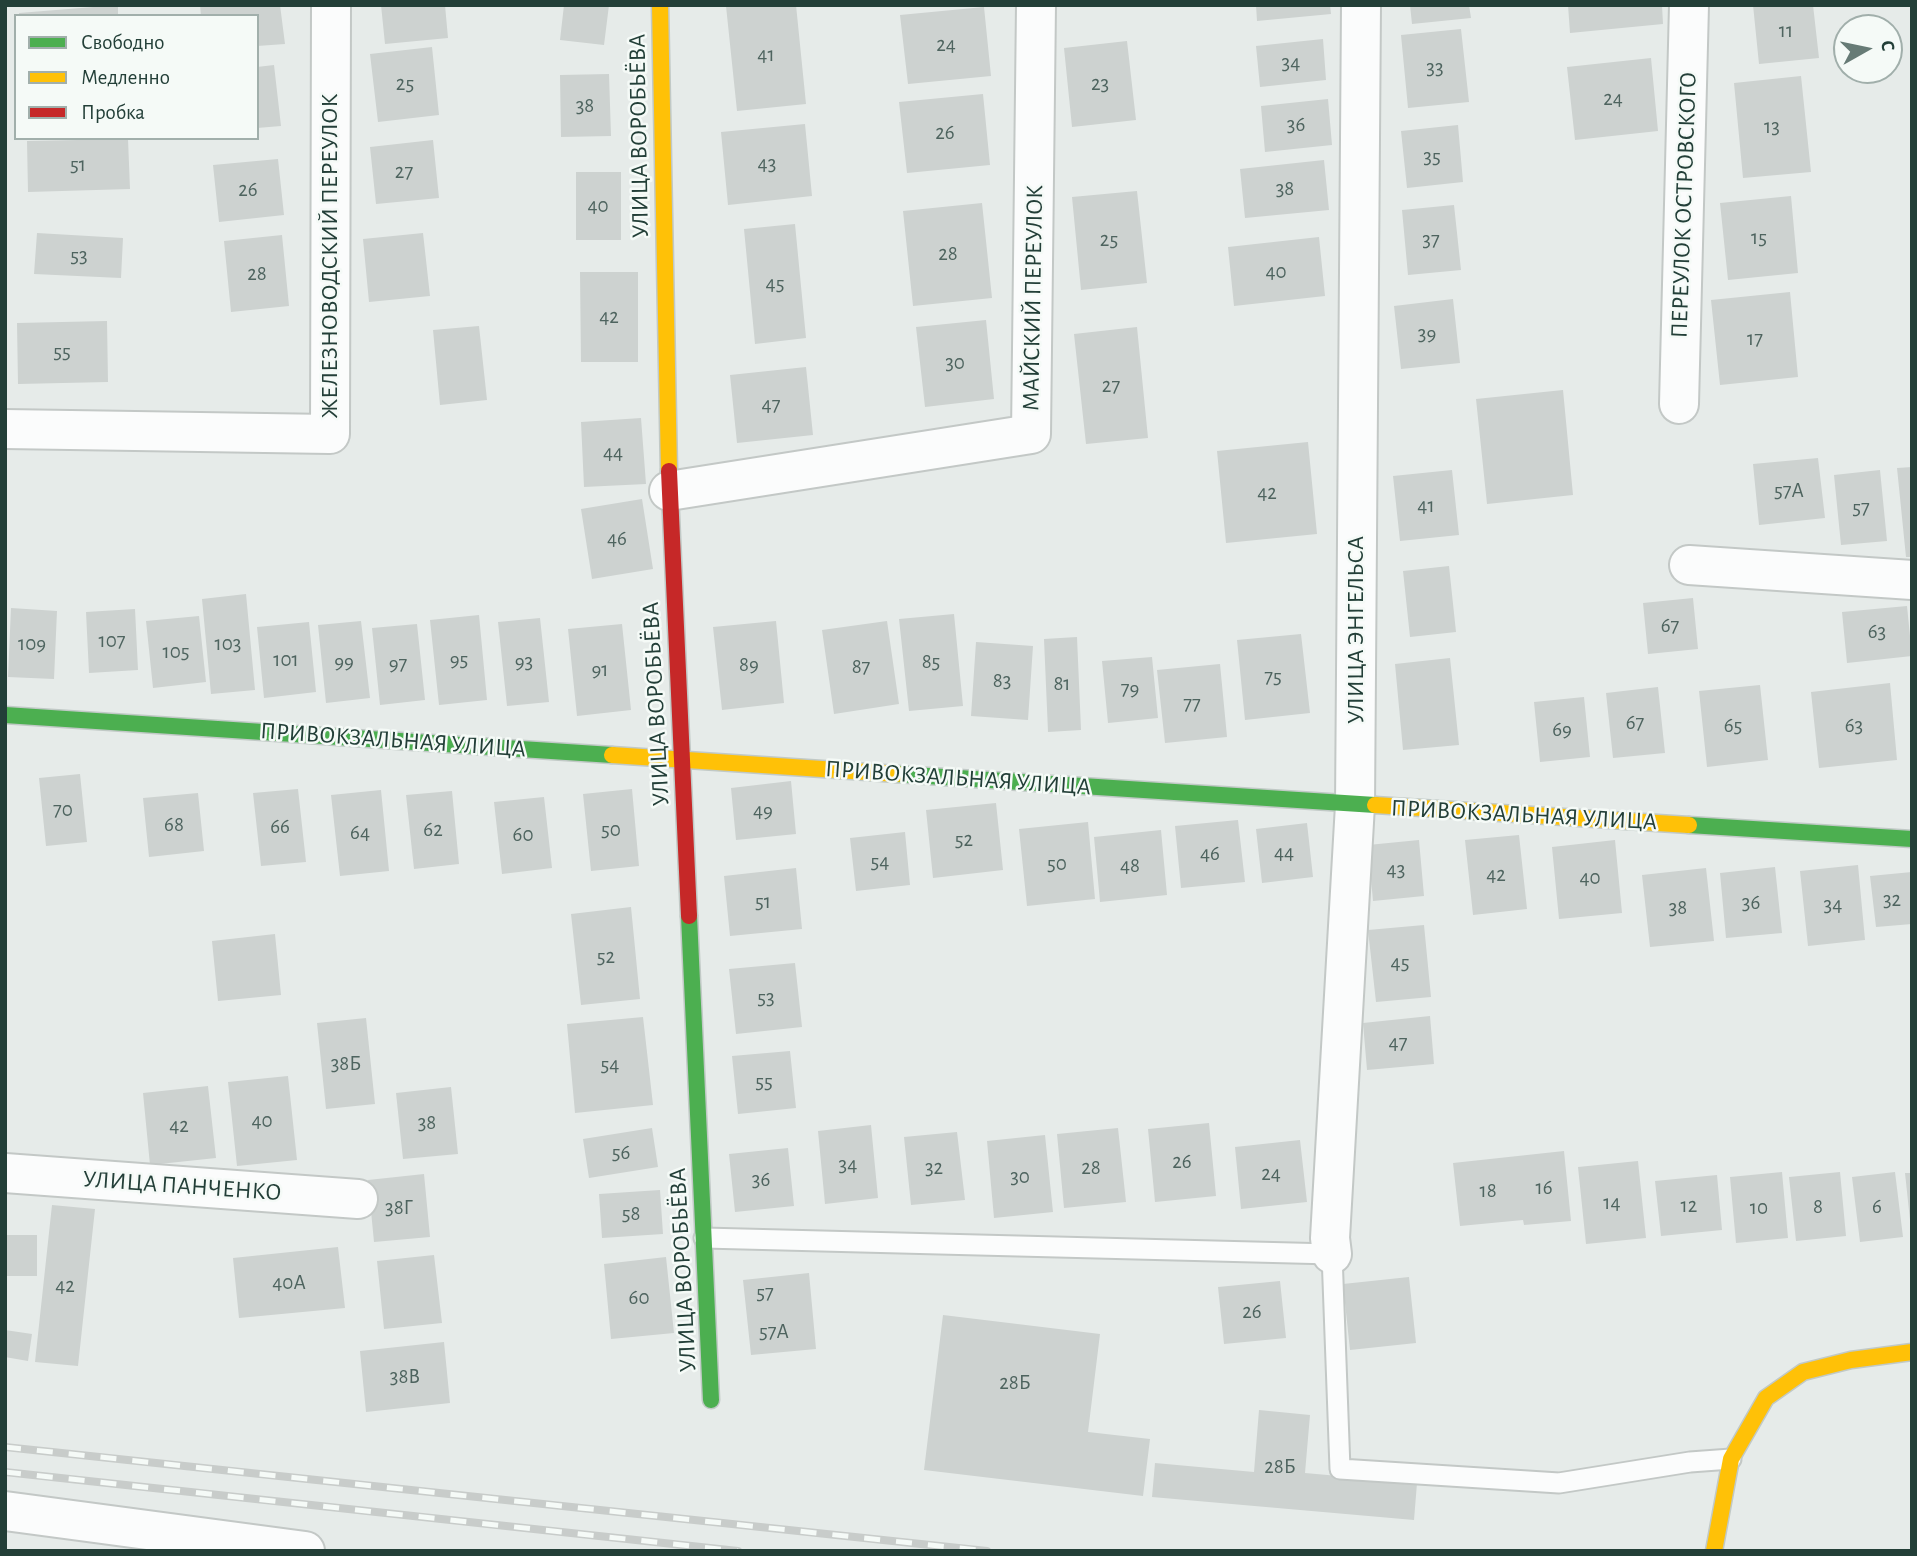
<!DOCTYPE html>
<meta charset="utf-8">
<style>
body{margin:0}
#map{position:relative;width:1917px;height:1556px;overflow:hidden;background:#e6ebe9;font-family:"Alegreya Sans",sans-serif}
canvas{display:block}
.frame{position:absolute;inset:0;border:7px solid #233f38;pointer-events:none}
.legend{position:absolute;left:14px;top:14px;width:245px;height:126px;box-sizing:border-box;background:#f5faf7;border:2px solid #a1afab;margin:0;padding:9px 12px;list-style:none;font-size:21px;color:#233f38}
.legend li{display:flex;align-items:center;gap:14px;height:35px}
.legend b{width:35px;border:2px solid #a1afab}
.north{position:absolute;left:1833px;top:14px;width:70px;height:70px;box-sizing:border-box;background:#f5faf7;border:2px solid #a1afab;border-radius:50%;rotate:81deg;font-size:19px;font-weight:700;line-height:28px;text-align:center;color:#233f38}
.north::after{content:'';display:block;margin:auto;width:24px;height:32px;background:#677b76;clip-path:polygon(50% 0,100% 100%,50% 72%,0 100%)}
</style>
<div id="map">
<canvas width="1917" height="1556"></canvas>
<div class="frame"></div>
<ul class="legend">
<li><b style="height:9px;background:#4caf50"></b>Свободно</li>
<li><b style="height:9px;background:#ffc107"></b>Медленно</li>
<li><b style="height:9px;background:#c62828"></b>Пробка</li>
</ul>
<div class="north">С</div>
</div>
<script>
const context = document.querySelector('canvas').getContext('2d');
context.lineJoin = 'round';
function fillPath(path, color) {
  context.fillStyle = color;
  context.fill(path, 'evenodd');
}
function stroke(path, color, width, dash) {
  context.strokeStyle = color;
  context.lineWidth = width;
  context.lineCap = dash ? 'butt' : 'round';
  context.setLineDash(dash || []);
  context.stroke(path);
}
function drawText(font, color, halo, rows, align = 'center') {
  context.font = font + ' "Alegreya Sans",sans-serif';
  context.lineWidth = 5;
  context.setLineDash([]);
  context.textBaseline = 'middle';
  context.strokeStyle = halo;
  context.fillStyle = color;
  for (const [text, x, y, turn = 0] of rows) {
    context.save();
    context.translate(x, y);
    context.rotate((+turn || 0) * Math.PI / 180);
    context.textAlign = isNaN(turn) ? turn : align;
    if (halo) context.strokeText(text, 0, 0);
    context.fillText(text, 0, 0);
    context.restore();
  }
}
fillPath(new Path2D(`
 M118,5V16H19V13Z
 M200,5H280L285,44L257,46V16H201Z
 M381,5H445L448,38L385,44Z
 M564,5H609L604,45L560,40Z
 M737,5H796L806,104L737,111L726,6Z
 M1256,5H1330L1331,14L1257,21Z
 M1410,5H1469L1471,18L1412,24Z
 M1568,5H1662L1663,24L1570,33Z
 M1753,5H1813L1819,58L1759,64Z
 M984,7L991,76L908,84L900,15Z
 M1461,29L1469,102L1408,108L1401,35Z
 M1323,39L1326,80L1260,87L1256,46Z
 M1127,41L1136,120L1072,127L1064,48Z
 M432,47L439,115L378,122L370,54Z
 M1651,58L1658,131L1575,140L1567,67Z
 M274,65L281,126L257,128V67Z
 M609,74L611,136L561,137L560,75Z
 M1801,76L1811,172L1743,178L1734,83Z
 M983,94L990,165L907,173L899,102Z
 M1328,99L1332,145L1265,152L1261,106Z
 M805,124L812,196L728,205L721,132Z
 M1458,125L1463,182L1407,188L1401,131Z
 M128,139L130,189L28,192L27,141Z
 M433,140L439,198L376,204L370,147Z
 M278,159L284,215L219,222L213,165Z
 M1324,160L1329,210L1245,218L1240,169Z
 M576,172H621V240H576Z
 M1137,191L1147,283L1081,290L1072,197Z
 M1791,196L1798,273L1728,280L1720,203Z
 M982,203L992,298L913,306L903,211Z
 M1454,205L1461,270L1408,275L1402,210Z
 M795,224L806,338L755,344L744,229Z
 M37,233L123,238L121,278L34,274Z
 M423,233L430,296L369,302L363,239Z
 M282,235L289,306L231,312L224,241Z
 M1319,237L1325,296L1234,306L1228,247Z
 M580,272H638V362H581Z
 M1790,292L1798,377L1720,385L1711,300Z
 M1453,299L1460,363L1401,369L1394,306Z
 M986,320L994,399L925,407L916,327Z
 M107,321L108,382L18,384L17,323Z
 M479,326L487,400L440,405L433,330Z
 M1137,327L1148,438L1086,444L1074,334Z
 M806,367L813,435L737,443L730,375Z
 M1563,390L1573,495L1487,504L1476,399Z
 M641,418L646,484L584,487L581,422Z
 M1308,442L1317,534L1226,543L1217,451Z
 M1818,458L1825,518L1759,525L1753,464Z
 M1912,467V557H1906L1897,468Z
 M1452,470L1459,535L1400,541L1393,476Z
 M1880,470L1887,541L1841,545L1834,475Z
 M642,499L653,569L592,579L581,509Z
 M1449,566L1456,632L1410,637L1403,571Z
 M246,594L255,690L211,694L202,599Z
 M1693,598L1698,649L1648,654L1643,603Z
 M1907,606L1912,656L1847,663L1842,612Z
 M11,608L57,611L54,679L8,677Z
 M135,609L138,670L89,673L86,612Z
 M954,614L963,706L909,711L899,619Z
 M479,615L487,700L439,705L430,620Z
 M199,616L206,682L153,688L146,621Z
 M540,618L549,702L507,706L498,622Z
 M361,621L370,698L326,703L318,625Z
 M776,621L784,703L722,710L713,627Z
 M887,621L899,704L834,714L822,630Z
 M309,622L316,692L264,698L257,627Z
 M417,624L425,700L380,705L372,628Z
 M622,624L631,710L577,716L568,629Z
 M1301,634L1310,713L1245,720L1237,640Z
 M1077,637L1081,730L1048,732L1044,639Z
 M976,642L1033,646L1028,720L971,716Z
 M1152,657L1158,718L1108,723L1102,661Z
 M1450,658L1459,745L1403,750L1395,664Z
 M1220,664L1227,737L1165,743L1157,670Z
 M1890,683L1897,760L1819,768L1811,692Z
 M1760,685L1768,760L1707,767L1699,691Z
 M1658,687L1665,753L1613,758L1606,693Z
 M1584,697L1590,757L1540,762L1534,702Z
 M80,774L87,842L46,846L39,778Z
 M791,781L796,834L736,840L731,788Z
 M298,789L306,862L261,866L253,793Z
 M632,789L639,866L591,871L583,794Z
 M381,790L389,871L340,876L331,795Z
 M452,791L459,864L414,869L406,795Z
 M198,793L204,851L149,857L143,798Z
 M544,797L552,868L502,874L494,802Z
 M996,803L1003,870L933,878L926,810Z
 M1238,820L1245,882L1181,888L1175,826Z
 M1088,822L1095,899L1027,906L1019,829Z
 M1307,823L1313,877L1262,883L1256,829Z
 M1161,830L1167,895L1100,902L1094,837Z
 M905,832L910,885L856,891L850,838Z
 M1519,835L1527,909L1473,915L1465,840Z
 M1419,840L1424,896L1373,901L1368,845Z
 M1615,840L1622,913L1559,919L1552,847Z
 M1858,865L1865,940L1808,946L1800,871Z
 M1775,867L1782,933L1726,938L1720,873Z
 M796,868L802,929L730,936L724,876Z
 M1706,868L1714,941L1650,947L1642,875Z
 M1912,872V924L1876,927L1870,876Z
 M631,907L640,999L581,1005L571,914Z
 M1424,925L1431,997L1376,1002L1368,930Z
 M275,934L281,995L218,1001L212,941Z
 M795,963L802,1027L736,1034L729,969Z
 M1430,1016L1434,1064L1367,1070L1363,1023Z
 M643,1017L653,1105L575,1113L567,1024Z
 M366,1018L375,1104L326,1109L317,1023Z
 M790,1051L796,1108L738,1114L732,1056Z
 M288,1076L297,1160L237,1166L228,1082Z
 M208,1086L216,1158L150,1165L143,1093Z
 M451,1087L458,1154L403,1159L396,1093Z
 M1209,1123L1216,1196L1155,1202L1148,1129Z
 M871,1125L878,1198L825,1204L818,1131Z
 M652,1128L658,1167L589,1178L583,1139Z
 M1118,1128L1126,1202L1064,1208L1057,1134Z
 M957,1132L965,1200L911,1205L904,1137Z
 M1045,1135L1053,1212L994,1218L987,1141Z
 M1300,1140L1307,1202L1241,1209L1235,1147Z
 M788,1148L794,1206L735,1212L729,1154Z
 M1564,1151L1571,1221L1524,1225L1523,1220L1460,1226L1453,1163Z
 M1638,1161L1646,1238L1586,1244L1578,1167Z
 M1782,1172L1788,1238L1736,1243L1730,1177Z
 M1840,1172L1846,1236L1796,1241L1789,1177Z
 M1895,1172L1903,1237L1860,1242L1852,1177Z
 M1905,1173H1912V1220H1910Z
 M424,1174L430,1237L374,1242L368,1180Z
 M1717,1175L1722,1230L1661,1236L1655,1181Z
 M660,1190L663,1234L602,1238L599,1194Z
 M52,1205L95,1209L78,1366L35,1362Z
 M7,1235H37V1276H6Z
 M338,1247L345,1308L239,1318L233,1258Z
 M434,1255L442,1323L384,1329L377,1261Z
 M666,1257L674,1333L611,1339L604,1264Z
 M809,1273L816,1349L751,1355L743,1280Z
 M1409,1277L1416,1343L1350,1350L1343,1284Z
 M1280,1281L1286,1338L1224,1344L1218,1287Z
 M943,1315L1100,1334L1088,1432L1150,1439L1143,1496L924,1470Z
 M5,1330L32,1334L28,1361L5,1357Z
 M444,1342L450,1403L366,1412L360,1351Z
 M1259,1410L1310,1415L1305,1473L1417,1483L1414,1520L1152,1497L1155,1463L1254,1472Z`), '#cdd2d0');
const lane = new Path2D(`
 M704,1238L1332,1254L1340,1469L1559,1483L1690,1462L1731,1459`);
const street = new Path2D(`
 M1679,404L1689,5
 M5,429L330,434L331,5
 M669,491L1031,434L1036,5
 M1689,565L1912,580
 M5,1173L358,1199
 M1332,1254L1330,1238L1355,805L1361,5
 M5,1511L305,1551`);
const fast = new Path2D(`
 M5,715L612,755
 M897,774L1375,805
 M1689,825L1912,839
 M689,916L711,1400`);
const slow = new Path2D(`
 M660,5L669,471
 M612,755L897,774
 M1375,805L1689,825
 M1714,1551L1731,1459L1766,1398L1803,1372L1851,1360L1912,1352`);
const jam = new Path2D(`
 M669,471L689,916`);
stroke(lane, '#c3c8c6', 23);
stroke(street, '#c3c8c6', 42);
stroke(fast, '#c1c9c6', 19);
stroke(slow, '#c1c9c6', 19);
stroke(jam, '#c1c9c6', 19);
stroke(lane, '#fbfcfc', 19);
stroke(street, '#fbfcfc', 38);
stroke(fast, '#4caf50', 16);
stroke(slow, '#ffc107', 16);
stroke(jam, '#c62828', 16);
const rail = new Path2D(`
 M5,1447L987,1551
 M5,1472L738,1551`);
stroke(rail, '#c8ccca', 8);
stroke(rail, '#f5faf7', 5, [16]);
drawText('21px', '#4e645f', null, [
 ["11",1786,31],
 ["24",946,45],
 ["41",766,55],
 ["34",1291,63],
 ["33",1435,68],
 ["25",405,84],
 ["23",1100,84],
 ["24",1613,99],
 ["38",585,106],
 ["36",1296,125],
 ["13",1772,127],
 ["26",945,133],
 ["35",1432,157],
 ["43",767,164],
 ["51",78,165],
 ["27",404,172],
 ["38",1285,189],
 ["26",248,190],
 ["40",598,206],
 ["15",1759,238],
 ["25",1109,240],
 ["37",1431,240],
 ["28",948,254],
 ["53",79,256],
 ["40",1276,272],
 ["28",257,274],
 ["45",775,284],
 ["42",609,317],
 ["39",1427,334],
 ["17",1755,339],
 ["55",62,352],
 ["30",955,363],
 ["27",1111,386],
 ["47",771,405],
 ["44",613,453],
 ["57А",1789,491],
 ["42",1267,493],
 ["41",1426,506],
 ["57",1861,508],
 ["46",617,539],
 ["67",1670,626],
 ["63",1877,632],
 ["107",112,641],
 ["109",32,644],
 ["103",228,644],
 ["105",176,652],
 ["101",286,660],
 ["95",459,660],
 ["99",344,662],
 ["93",524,662],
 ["85",931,662],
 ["97",398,664],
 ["89",749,665],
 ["87",861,667],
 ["91",600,670],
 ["75",1273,677],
 ["83",1002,681],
 ["81",1062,684],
 ["79",1130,689],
 ["77",1192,704],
 ["67",1635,723],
 ["65",1733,726],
 ["63",1854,726],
 ["69",1562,730],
 ["70",63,810],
 ["49",763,811],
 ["68",174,825],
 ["66",280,827],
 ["62",433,830],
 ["50",611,830],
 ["64",360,833],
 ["60",523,835],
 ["52",964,840],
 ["44",1284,853],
 ["46",1210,854],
 ["54",880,862],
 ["50",1057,864],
 ["48",1130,866],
 ["43",1396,870],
 ["42",1496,875],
 ["40",1590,878],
 ["32",1892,900],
 ["51",763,902],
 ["36",1751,903],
 ["34",1833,905],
 ["38",1678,908],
 ["52",606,957],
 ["45",1400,963],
 ["53",766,998],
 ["47",1398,1043],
 ["38Б",346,1064],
 ["54",610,1065],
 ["55",764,1082],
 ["40",262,1121],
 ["38",427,1123],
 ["42",179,1126],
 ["56",621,1153],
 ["26",1182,1162],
 ["34",848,1165],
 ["32",934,1168],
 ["28",1091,1168],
 ["24",1271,1174],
 ["30",1020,1177],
 ["36",761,1180],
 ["16",1544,1188],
 ["18",1488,1191],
 ["14",1612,1203],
 ["12",1689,1206],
 ["8",1818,1207],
 ["6",1877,1207],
 ["38Г",399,1208],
 ["10",1759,1208],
 ["58",631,1214],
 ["40А",289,1283],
 ["42",65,1286],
 ["57",765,1293],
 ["60",639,1298],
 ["26",1252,1312],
 ["57А",774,1332],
 ["38В",405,1377],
 ["28Б",1015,1383],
 ["28Б",1280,1467]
]);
drawText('24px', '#233f38', '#f5faf7', [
 ["УЛИЦА ВОРОБЬЁВА",639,136,-91],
 ["ПЕРЕУЛОК ОСТРОВСКОГО",1684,205,-88],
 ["ЖЕЛЕЗНОВОДСКИЙ ПЕРЕУЛОК",330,256,-90],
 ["МАЙСКИЙ ПЕРЕУЛОК",1033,298,-89],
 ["УЛИЦА ЭНГЕЛЬСА",1356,630,-90],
 ["УЛИЦА ВОРОБЬЁВА",656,704,-93],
 ["ПРИВОКЗАЛЬНАЯ УЛИЦА",393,740,4],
 ["ПРИВОКЗАЛЬНАЯ УЛИЦА",958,778,4],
 ["ПРИВОКЗАЛЬНАЯ УЛИЦА",1524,815,3],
 ["УЛИЦА ПАНЧЕНКО",182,1186,4],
 ["УЛИЦА ВОРОБЬЁВА",683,1270,-93]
]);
</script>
